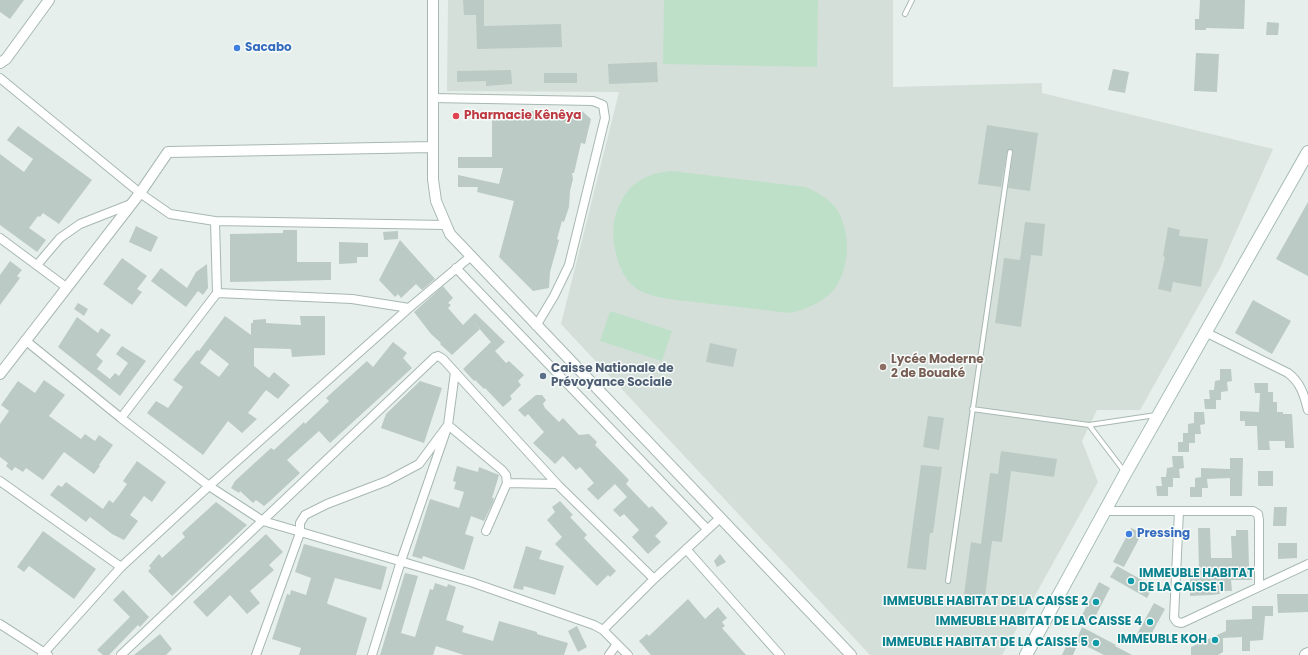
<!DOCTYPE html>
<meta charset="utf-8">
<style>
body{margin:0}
canvas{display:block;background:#e6efeb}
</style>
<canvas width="1308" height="655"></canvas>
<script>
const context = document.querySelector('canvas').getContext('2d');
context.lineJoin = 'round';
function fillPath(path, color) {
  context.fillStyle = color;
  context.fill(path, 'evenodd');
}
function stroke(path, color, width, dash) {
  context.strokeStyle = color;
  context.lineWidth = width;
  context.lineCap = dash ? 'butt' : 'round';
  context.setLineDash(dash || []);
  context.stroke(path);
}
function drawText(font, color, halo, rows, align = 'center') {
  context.font = font + ' Poppins,sans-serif';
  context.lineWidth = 3;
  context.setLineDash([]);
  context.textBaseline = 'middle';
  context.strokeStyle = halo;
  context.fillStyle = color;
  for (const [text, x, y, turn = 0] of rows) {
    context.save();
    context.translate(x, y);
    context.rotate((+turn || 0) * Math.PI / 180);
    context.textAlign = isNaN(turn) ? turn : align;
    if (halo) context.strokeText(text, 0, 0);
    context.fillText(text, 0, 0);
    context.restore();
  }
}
fillPath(new Path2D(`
 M448,0H893V87L1042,83V93L1273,149L1220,268L1140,410H1097L1082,441L1098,482L1002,655H870L561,324L619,92L447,91Z`), '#d4dfda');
fillPath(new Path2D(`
 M664,0H818L817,67L663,64Z
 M672,171L806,187C817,192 828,198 836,208C850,229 851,263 837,285C827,301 808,309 790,313C761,310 732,306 703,303C681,300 656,300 637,289C625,281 619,267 616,253C612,240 612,221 618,208C628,183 646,173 672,171Z
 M610,311L672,331L662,361L600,341Z`), '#bfe0c8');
fillPath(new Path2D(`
 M0,0H24L10,19L0,12Z
 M463,0H484V26L561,24L562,47L477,49L476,15H464Z
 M1200,0H1245L1244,29L1206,28V30H1195V19H1199Z
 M1267,22L1279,23L1278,35H1266Z
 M1196,53L1219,54L1217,92L1194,91Z
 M657,62L658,82L609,84L608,64Z
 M1113,69L1129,72L1125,93L1108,90Z
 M511,70L512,84L486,86V81L457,82V71Z
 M544,73H577V83H544Z
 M539,111L567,119L569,113L582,111L591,119L585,144L581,143L574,173H572L573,179L570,191L569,207L564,222L562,221L557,239L559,240L550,272L549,288L533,291L499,257L514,201L477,192L478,187H458V175L499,184L503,168H458V157H492V112Z
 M987,125L1038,133L1030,191L1008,188L1013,152L1011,149L1007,152L1001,187L978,184Z
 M18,126L92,180L59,224L43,213L40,217L38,216L29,228L46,240L37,252L0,225V154L24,172L33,159L7,140Z
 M1308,202V276L1276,259Z
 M1025,222L1045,224L1042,256L1031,255L1021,327L995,323L1004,258L1020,260Z
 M136,226L158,237L151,252L129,242Z
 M1168,227L1180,230L1179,236L1208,239L1201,287L1173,282L1171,292L1158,289L1165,257L1163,256Z
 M283,230H297V262H331V280L230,282V234L283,233Z
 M398,231V239L384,240L383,232Z
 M400,240L435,279L422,290L416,284L401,298L398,294L395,297L379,280Z
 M339,242L368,243V257H357V263L339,264Z
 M122,258L147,276L137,289L142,292L132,305L103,284Z
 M10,261L22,270L17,276L20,278L0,305V275Z
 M207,264L208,288L203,295L198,291L186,307L151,281L161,268L187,288L196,272Z
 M443,286L453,298L448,303L451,305L448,308L463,325L470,318L480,329L452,355L440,344L441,343L431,334L414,312Z
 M1253,300L1291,321L1272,354L1235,333Z
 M78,303L88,309L84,316L74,309Z
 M475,313L505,342L495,351L506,363L509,361L524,375L518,381L521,385L510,396L512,399L503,407L485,388L484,389L475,380L474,381L463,369L491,342L470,318Z
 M225,316L251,335V323H253V320L266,319V323L301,325L300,316H325V355L292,357L291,349L254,348V366L269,378L274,372L290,385L278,399L266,390L248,413L257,419L242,433L228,421L203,455L147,413L156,401L168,408L183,387L173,380L197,350L199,351ZM210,349L229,364L219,377L200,363Z
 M77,317L98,333L101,328L111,335L96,355L103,361L97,369L110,379L115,373L119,376L128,363L116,354L122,346L146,361L120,396L58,347Z
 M393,342L407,353L403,358L412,368L330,443L319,431L287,460L300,473L270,501L264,506L256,500L253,503L240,491L239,493L231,488L235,481L271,448L274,450L304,422L305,424L329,401L326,398L367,361L373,367Z
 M710,343L737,349L733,367L706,362Z
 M1220,369H1231L1232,381L1227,382L1228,391L1221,392V400H1216V409H1205L1204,399H1210L1209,390H1214L1215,381L1220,380Z
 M44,380L65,395L49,416L81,439L85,434L95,441L99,435L113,445L99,465L100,466L94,474L64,452L43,480L26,468L23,472L15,467L12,471L6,466L8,463L0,457V424L9,411L1,405L18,381L35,393Z
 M420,381L442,388L424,443L381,428L386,414Z
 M1254,383H1268V392H1273V402H1277V412H1283V414H1292L1294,448H1285V441H1269L1270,450H1258L1257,426H1245V421H1240V411L1259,412L1260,393H1255Z
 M536,395H542L546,400L543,404L545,408L559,422L563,418L579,435L589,434L597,442L595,445L629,480L626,484L649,508L652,506L668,523L655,536L661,542L648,554L632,537L639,530L624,514L620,517L613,510L627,497L615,484L598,500L587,489L594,483L580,467L576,470L563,456L555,464L533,443L544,432L528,414L525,417L518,410Z
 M1194,412H1204L1205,424L1200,425L1201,434H1195V443H1189V452H1178V442H1183V433H1188V424L1194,423Z
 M928,416L944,418L939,450L923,447Z
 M1001,451L1057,459L1054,477L1011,471L1002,542L992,541L985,597L964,594L971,542L981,544L990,473L998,474Z
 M1172,456H1183L1184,468L1179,469L1180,478H1173V487H1168V496H1157L1156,486H1162L1161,477H1166L1167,468L1173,467Z
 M1230,458H1243L1242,496H1230V478L1207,479L1208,488H1202V497H1190V487H1195V478L1201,477V468L1230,469Z
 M137,461L166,482L152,502L144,496L130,515L138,521L124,540L112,534L90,517L86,522L50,495L58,485L62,487L66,482L103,509L109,500L113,503L120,494L127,484L123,481Z
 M921,465L942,467L933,533H930L926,570L907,568Z
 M457,466L478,472L479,467L499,475L492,498H494L493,502L484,521L471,516L465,534L474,537L464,570L423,556L422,559L412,556L430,499L459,508L464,492L454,489L456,482L453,481Z
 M1258,471H1273V486H1258Z
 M560,501L573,515L570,517L587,535L584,538L616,571L610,577L608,575L597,586L555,544L562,537L547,520L555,512L552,507Z
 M216,502L247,525L172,596L148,571L151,568L149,566L159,554L162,558L185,537L182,533Z
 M1274,507H1287L1286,526H1273Z
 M1131,528L1142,533L1124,567L1113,562Z
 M1198,528H1210L1211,558H1232L1231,536H1236V530H1248L1249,568H1251L1252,580H1231L1232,591H1220V594L1211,595L1190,596V571H1199Z
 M43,531L96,569L74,599L29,566L24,572L17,567Z
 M266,534L283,552L269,565L274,570L250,591L260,603L247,614L230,595L207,617L193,602Z
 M1278,543H1297V558L1278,559Z
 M304,544L387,567L381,590L335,578L327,603L328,604L367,618L356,655H299L301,648L272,639L287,594L290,595L291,590L306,595L311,578L295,572Z
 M526,546L542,551L539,559L564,566L555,595L524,586L523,590L513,588Z
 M720,554L726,562L717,567L714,561Z
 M1117,566L1153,586L1147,598L1110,577Z
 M405,573L418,576L401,633L415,637L430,589L433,590L435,583L447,587L448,584L456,587L446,620L464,626L462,632L493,641L499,621L537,632V634L568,643L564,655H464L436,646L433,655H380Z
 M1099,582L1110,588L1092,623L1081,617Z
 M123,590L149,617L140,627L138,625L109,655H103L97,650L130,617L113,600Z
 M1277,594H1308V612L1278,613Z
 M688,599L705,619L718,607L727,618L722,622L725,626L722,628L746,655H651L639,641L647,634L649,636Z
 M1154,603L1165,609L1147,642L1136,636Z
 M1252,606H1273V616H1265L1263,640L1250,641V651H1242V637L1223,638V652L1218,655H1191V647L1226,631V620L1252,619Z
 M577,626L587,647L578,652L568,631Z
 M1082,627L1116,645L1115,646L1132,655H1104L1076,641Z
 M160,634L172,649L166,655H134Z
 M1067,644L1076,648L1073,655H1062Z`), '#bbcac4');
const service = new Path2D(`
 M905,14L912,0
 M972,409L1089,425L1156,415
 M1089,425L1124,471
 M948,581L1010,152`);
const minor = new Path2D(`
 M0,78L140,193L170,214L215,221L445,225
 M432,98L593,101L603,105L605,118L569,265L554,296L536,326
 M0,238L66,287
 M37,265L60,238L80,224L131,204
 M456,268L707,529
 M217,293L352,299L409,308
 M1205,332L1288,373C1301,383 1304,395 1308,410
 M25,340L121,418L209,486L263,521L471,582L594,625L603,630L628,655
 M121,418L217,293L215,221
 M0,481L121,567
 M1105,511H1253L1258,514L1259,520V586
 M1179,511L1174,618L1177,622L1182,623L1308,564
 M486,531L507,483
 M686,549L780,655
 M0,624L48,655
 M603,630L654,579L720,518
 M42,655L121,567L209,486L409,308L470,257
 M121,655L435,357L438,356L443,359L557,484L654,579
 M256,655L300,533V523L305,515L327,504L387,481L419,464L448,425L502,470L506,475L507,483L557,484
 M372,655L401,561L448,425L455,372
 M609,655L617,644`);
const tertiary = new Path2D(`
 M433,0V179L436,201L450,234L851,655
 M0,63L6,59L49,0
 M0,374L140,193L168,152L432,147`);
const secondary = new Path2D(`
 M1026,655L1125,474L1308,152
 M1306,655L1308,654`);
stroke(service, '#a8b8b2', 6);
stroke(minor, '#a8b8b2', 10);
stroke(tertiary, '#a8b8b2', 12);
stroke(secondary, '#a4bbb3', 14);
stroke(service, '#fff', 4);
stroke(minor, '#fff', 8);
stroke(tertiary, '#fff', 10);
stroke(secondary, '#fff', 12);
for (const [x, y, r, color] of [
 [237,48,4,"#3f7fe0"],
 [456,116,4,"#e0444e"],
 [883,367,4,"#8d6e63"],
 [543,376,4,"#5c6f8a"],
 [1129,534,4,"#3f7fe0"],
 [1131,581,4,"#0f9aa8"],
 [1096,602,4,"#0f9aa8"],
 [1150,622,4,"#0f9aa8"],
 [1215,640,4,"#0f9aa8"],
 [1096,643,4,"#0f9aa8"]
]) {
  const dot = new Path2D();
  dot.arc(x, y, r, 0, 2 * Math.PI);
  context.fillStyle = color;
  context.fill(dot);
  stroke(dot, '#f7fbf9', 1.5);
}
drawText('bold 12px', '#366cbe', '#f7fbf9', [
 ["Sacabo",245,48],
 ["Pressing",1137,534]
], 'left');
drawText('bold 12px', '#be3a42', '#f7fbf9', [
 ["Pharmacie Kênêya",464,116]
], 'left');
drawText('bold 12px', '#785e54', '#f7fbf9', [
 ["Lycée Moderne",891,360],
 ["2 de Bouaké",891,374]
], 'left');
drawText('bold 12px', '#4e5e75', '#f7fbf9', [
 ["Caisse Nationale de",551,369],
 ["Prévoyance Sociale",551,383]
], 'left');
drawText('bold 12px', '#0d838f', '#f7fbf9', [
 ["IMMEUBLE HABITAT",1139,574,"left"],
 ["DE LA CAISSE 1",1139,588,"left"],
 ["IMMEUBLE HABITAT DE LA CAISSE 2",1088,602],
 ["IMMEUBLE HABITAT DE LA CAISSE 4",1142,622],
 ["IMMEUBLE KOH",1207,640],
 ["IMMEUBLE HABITAT DE LA CAISSE 5",1088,643]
], 'right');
</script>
